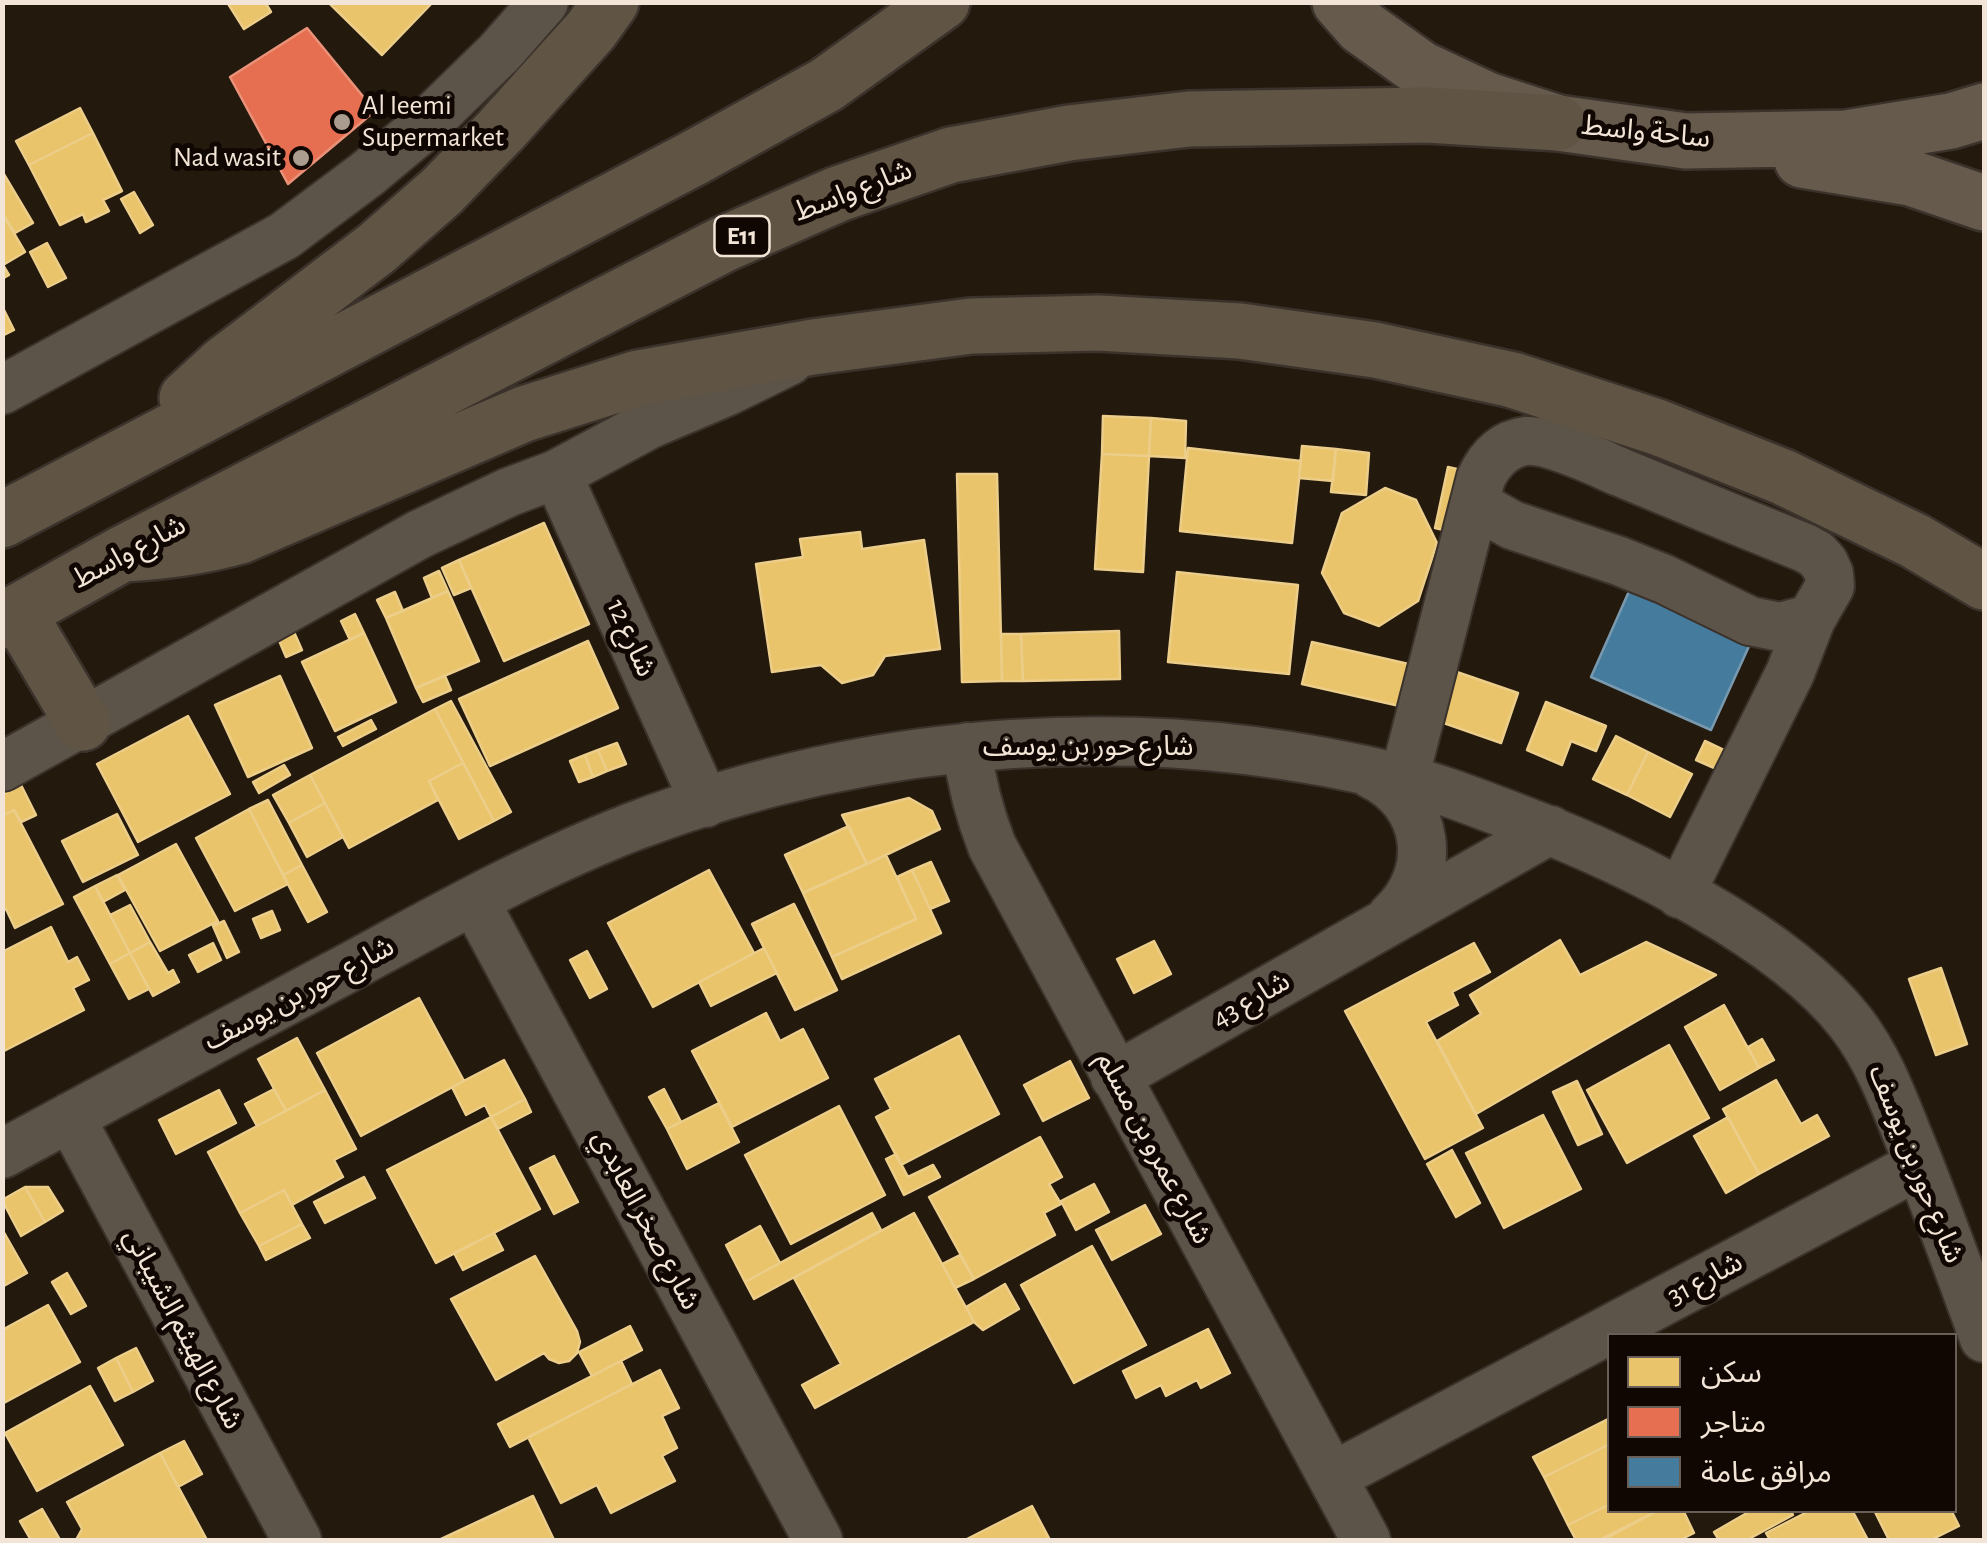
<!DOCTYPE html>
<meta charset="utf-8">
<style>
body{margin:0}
#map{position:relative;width:1987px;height:1543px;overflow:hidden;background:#24190d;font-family:"Alegreya Sans","Noto Sans Arabic",sans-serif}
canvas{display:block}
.frame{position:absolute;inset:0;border:5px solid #f2e4d6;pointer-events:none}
.legend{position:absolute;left:1607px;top:1333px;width:350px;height:180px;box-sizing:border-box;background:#100702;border:2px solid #6a5f57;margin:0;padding:12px 18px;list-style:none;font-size:30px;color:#f2e4d6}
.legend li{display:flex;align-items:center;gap:20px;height:50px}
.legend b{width:50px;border:2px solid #6a5f57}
</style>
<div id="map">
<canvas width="1987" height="1543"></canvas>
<div class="frame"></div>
<ul class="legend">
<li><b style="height:28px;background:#e9c46a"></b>سكن</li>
<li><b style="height:28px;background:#e76f51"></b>متاجر</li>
<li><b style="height:28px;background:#457b9d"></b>مرافق عامة</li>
</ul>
</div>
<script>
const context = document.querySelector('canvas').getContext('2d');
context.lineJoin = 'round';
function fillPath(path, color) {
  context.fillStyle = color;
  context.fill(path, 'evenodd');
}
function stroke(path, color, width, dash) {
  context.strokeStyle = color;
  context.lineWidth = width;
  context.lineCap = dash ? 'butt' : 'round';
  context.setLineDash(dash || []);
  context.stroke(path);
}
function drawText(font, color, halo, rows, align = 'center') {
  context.font = font + ' "Alegreya Sans","Noto Sans Arabic",sans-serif';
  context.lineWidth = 10;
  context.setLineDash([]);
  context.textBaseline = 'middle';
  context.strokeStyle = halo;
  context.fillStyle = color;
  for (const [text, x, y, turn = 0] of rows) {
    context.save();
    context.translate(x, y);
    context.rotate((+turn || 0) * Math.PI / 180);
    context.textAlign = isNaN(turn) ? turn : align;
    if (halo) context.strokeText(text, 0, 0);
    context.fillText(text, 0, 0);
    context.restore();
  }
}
const homes = new Path2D(`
 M227,2H265L271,12L244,29Z
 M328,2H433L382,55Z
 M80,108L93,133L29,165L16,141Z
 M93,133L122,191L103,200L109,211L86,222L83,214L60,225L29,165Z
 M2,171L33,223L15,233L2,213Z
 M134,192L153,225L140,233L121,199Z
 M2,213L25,252L3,265L9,275L2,279Z
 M47,243L66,278L48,287L30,252Z
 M2,306L14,330L2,336Z
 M1103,416L1151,418L1149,456L1102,454Z
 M1151,418L1186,421L1185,458L1149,456Z
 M1302,446L1336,449L1333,481L1299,478Z
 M1188,448L1301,461L1292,543L1180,531Z
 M1336,449L1369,453L1366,495L1331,492Z
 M1102,454L1149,456L1143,572L1095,569Z
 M1448,467L1466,471L1452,532L1435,528Z
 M957,474H997L1002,681L962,682Z
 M1385,488L1416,500L1437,543L1418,601L1379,626L1344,613L1322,573L1342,513Z
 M544,523L589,624L504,661L459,560Z
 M860,532L862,549L924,540L940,649L885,656L873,675L842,683L821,665L772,672L756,564L803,557L800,539Z
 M459,560L471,588L454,595L442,568Z
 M439,571L448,591L432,598L424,578Z
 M1177,572L1298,585L1289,674L1168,662Z
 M448,591L479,661L416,688L386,618Z
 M395,592L403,611L386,618L377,600Z
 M355,614L364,633L350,640L341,621Z
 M1119,631L1120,679L1023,681L1021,634Z
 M294,632L302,650L286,657L278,638Z
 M364,633L396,702L335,731L302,662Z
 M1001,634H1021L1023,681H1002Z
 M588,641L618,708L490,766L459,699Z
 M1312,642L1413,665L1404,707L1302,684Z
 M1454,671L1518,693L1501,743L1438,721Z
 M280,676L312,748L248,777L215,705Z
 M445,676L451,690L423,702L416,688Z
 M451,701L511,812L494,821L435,709Z
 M1546,702L1606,726L1596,751L1571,741L1562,765L1527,750Z
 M435,709L463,763L429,781L438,800L349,848L310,775Z
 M188,716L230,794L138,842L97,764Z
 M371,720L376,729L343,746L338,737Z
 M1616,736L1648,752L1627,795L1593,779Z
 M1705,741L1730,753L1721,771L1696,760Z
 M617,743L626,764L607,771L598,750Z
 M598,750L607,771L593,777L585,755Z
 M1648,752L1692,774L1670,817L1627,795Z
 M585,755L593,777L579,782L570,761Z
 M463,763L494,821L459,839L429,781Z
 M284,765L290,775L259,793L253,782Z
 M310,775L325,803L289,823L273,795Z
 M21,785L36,815L21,822L14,810L2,816V795Z
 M909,798L932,811L940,829L867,864L842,815Z
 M268,800L302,865L283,875L249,809Z
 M325,803L343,837L307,857L289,823Z
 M249,809L288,884L235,911L196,838Z
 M14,810L63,904L15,928L6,909L2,911V816Z
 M117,814L138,855L83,882L62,841Z
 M849,826L867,864L803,893L785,855Z
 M176,844L218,921L160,951L118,875Z
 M886,855L916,919L832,957L803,893Z
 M931,862L949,901L930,909L912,870Z
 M302,865L327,912L308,922L283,875Z
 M709,870L754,953L653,1007L608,923Z
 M912,870L941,933L842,979L832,957L916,919L897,877Z
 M117,875L125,890L103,902L95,886Z
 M95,886L130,953L110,964L74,897Z
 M794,904L837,990L795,1010L752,924Z
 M130,905L150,942L130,953L110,915Z
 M272,911L280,930L261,938L253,919Z
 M224,921L239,952L227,958L213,926Z
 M51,927L68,962L77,957L89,980L73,988L84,1010L2,1052V952Z
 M1560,940L1580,975L1646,942L1716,975L1476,1114L1437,1041L1481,1014L1470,995Z
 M1154,941L1171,974L1134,993L1117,959Z
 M150,942L168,973L173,970L179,982L153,996L130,953Z
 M213,943L221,960L198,972L189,955Z
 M1474,943L1490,972L1452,992L1458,1005L1426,1022L1483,1128L1425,1159L1345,1011Z
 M764,948L777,973L711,1006L699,982Z
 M587,951L607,989L590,998L570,960Z
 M130,953L149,989L129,999L110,964Z
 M1941,968L1967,1044L1936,1055L1909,979Z
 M419,998L464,1081L361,1136L317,1053Z
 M1724,1005L1759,1068L1720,1090L1685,1027Z
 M766,1013L780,1041L803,1029L828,1078L732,1127L692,1051Z
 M959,1036L999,1114L901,1165L876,1117L891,1109L875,1079Z
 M297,1038L325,1090L286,1111L258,1059Z
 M1762,1039L1774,1060L1759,1068L1748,1047Z
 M1669,1045L1709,1118L1627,1163L1587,1090Z
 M504,1060L525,1099L491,1117L485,1105L466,1115L452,1087Z
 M1070,1061L1089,1098L1043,1121L1024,1085Z
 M1776,1080L1801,1124L1817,1115L1829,1136L1759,1174L1723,1109Z
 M1577,1081L1602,1134L1578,1145L1553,1092Z
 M274,1089L286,1111L257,1126L245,1104Z
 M664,1089L681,1122L667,1129L649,1097Z
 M219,1090L236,1123L176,1154L159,1120Z
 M325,1090L356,1149L334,1160L343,1177L292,1205L284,1190L240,1213L208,1152Z
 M525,1099L531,1112L498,1129L491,1117Z
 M719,1103L739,1142L687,1169L667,1129Z
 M839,1106L885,1195L791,1244L745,1155Z
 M1543,1115L1581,1189L1504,1228L1466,1153Z
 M491,1117L540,1209L436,1263L387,1170Z
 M1728,1117L1759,1174L1726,1193L1694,1136Z
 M1040,1137L1062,1177L1049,1184L1061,1204L1044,1213L1055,1235L974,1279L929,1197Z
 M1452,1150L1480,1203L1456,1217L1427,1164Z
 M896,1154L908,1177L933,1165L940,1177L904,1195L886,1159Z
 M554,1156L578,1202L554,1214L530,1168Z
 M364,1177L375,1198L325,1223L314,1202Z
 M1094,1184L1109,1212L1076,1230L1061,1201Z
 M25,1187L45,1222L21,1236L2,1200Z
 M25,1187H48L63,1211L45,1222Z
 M284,1190L302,1224L259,1246L240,1213Z
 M1145,1205L1161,1234L1112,1260L1096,1230Z
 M872,1213L881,1230L754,1299L745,1282Z
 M914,1213L974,1322L815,1408L802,1385L841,1364L794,1278Z
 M302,1224L310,1238L266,1260L259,1246Z
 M760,1226L780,1263L745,1282L726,1245Z
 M2,1229L27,1273L2,1287Z
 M494,1233L503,1250L463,1270L454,1253Z
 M1092,1246L1146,1345L1074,1383L1021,1285Z
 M960,1255L974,1279L955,1288L942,1264Z
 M535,1256L577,1331L580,1342L577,1353L569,1361L559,1363L549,1359L544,1353L496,1380L451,1299Z
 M67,1273L86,1306L71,1314L52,1282Z
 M1005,1284L1019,1309L983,1330L974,1322L966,1307Z
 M48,1305L80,1362L2,1404V1330Z
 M630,1326L642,1350L592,1376L579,1352Z
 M1208,1329L1230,1373L1201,1388L1197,1380L1166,1396L1161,1385L1136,1398L1123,1371Z
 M136,1348L153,1381L133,1392L116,1358Z
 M116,1358L133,1392L115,1401L98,1368Z
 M621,1361L632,1384L510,1447L498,1424Z
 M660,1370L679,1408L662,1416L677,1448L662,1456L675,1481L611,1513L597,1485L561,1503L528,1437Z
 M90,1386L123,1445L37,1491L5,1433Z
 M1610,1418V1444L1544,1477L1533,1457Z
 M184,1441L202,1474L178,1487L160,1453Z
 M1610,1444V1504L1568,1525L1544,1477Z
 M160,1453L207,1540H76L82,1529L67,1502Z
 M533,1496L554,1540H439Z
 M1610,1504V1510H1659L1599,1540H1576L1568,1525Z
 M1032,1506L1050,1540H965Z
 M42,1509L60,1540H31L20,1521Z
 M1659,1510H1683L1694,1533L1680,1540H1603Z
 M1752,1510H1790L1793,1515L1747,1540H1719L1714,1532Z
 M1811,1510H1852L1868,1540H1770L1766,1533Z
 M1874,1510H1951L1959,1526L1931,1540H1889Z`);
fillPath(homes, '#e9c46a');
stroke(homes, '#ecce8a', 2.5);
const shops = new Path2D(`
 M307,28L375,111L288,184L230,77Z`);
fillPath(shops, '#e76f51');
stroke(shops, '#ea9279', 2.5);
const public = new Path2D(`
 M1634,580L1755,633L1711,730L1591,677Z`);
fillPath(public, '#457b9d');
stroke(public, '#799aae', 2.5);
const minor = new Path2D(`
 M2,390L284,236L367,174L421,129L499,53L544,2
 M557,474L705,803
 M1475,504L1512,525L1619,561L1664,579L1750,621L1780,627L1811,619
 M967,747C971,782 979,813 992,846L1366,1540
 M2,767L420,534L509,492L557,474L648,425L728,391L789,361
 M1371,774C1430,802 1439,873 1392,916
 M1404,779L1481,478C1490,459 1504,444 1526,441C1549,439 1599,463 1620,472C1682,498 1743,523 1805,548L1816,554L1824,563L1829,574L1830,586L1811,619L1790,673L1680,894
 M474,900L818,1540
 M1115,1077L1550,830
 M70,1117L297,1540
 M2,1154C116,1092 231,1030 346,969C440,918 532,866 632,827C875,734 1146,715 1399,778C1441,788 1482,805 1522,820C1625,859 1784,936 1851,1023C1878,1058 1893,1099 1909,1139C1936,1205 1960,1272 1984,1338
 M1332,1477L1919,1165`);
const major = new Path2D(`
 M1340,2L1362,27L1421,69L1487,100L1558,123L1686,141L1846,138L1951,121L1984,111
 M1802,160L1911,178L1984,203`);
const highway = new Path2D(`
 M187,398L223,365L377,248L442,191L501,130L591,30L611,2
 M2,520L692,159L826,85L942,2
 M122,554C163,552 201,547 240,536L524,414L638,378L813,347L971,326L1098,323L1240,331L1375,350L1513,380L1657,427L1783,477L1915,541L1984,582
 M18,613L83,723
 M2,621L122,554L724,244L838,194L951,155L1069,133L1189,119L1427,115L1558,123`);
stroke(minor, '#3b322b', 52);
stroke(major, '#3b322b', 60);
stroke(highway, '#3b322b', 60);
stroke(minor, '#5c5349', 48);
stroke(major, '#655a4c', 55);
stroke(highway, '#605544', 55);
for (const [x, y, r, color] of [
 [342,122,10,"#aa9d90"],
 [301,158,10,"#aa9d90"]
]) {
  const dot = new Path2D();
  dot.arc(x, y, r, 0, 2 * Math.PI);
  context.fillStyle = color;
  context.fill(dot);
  stroke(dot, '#100702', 4);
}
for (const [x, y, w] of [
 [742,236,55]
]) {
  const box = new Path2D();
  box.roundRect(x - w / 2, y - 20, w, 40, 8);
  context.fillStyle = '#100702';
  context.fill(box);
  stroke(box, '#f2e4d6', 2.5);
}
drawText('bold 25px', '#f2e4d6', null, [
 ["E11",742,236]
]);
drawText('28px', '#f2e4d6', '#100702', [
 ["Al Ieemi",362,106],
 ["Supermarket",362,138],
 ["Nad wasit",281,158,"right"]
], 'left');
drawText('28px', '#f2e4d6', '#100702', [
 ["ساحة واسط",1646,132,6],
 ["شارع واسط",853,191,-21],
 ["شارع واسط",129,552,-28],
 ["شارع 12",631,638,66],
 ["شارع حور بن يوسف",1088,747],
 ["شارع حور بن يوسف",299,994,-28],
 ["شارع 43",1251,1000,-30],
 ["شارع عمرو بن مسلم",1154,1148,62],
 ["شارع حور بن يوسف",1916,1164,68],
 ["شارع صخر العابدي",646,1220,62],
 ["شارع 31",1705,1279,-28],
 ["شارع الهيثم الشيباني",183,1329,62]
]);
</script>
